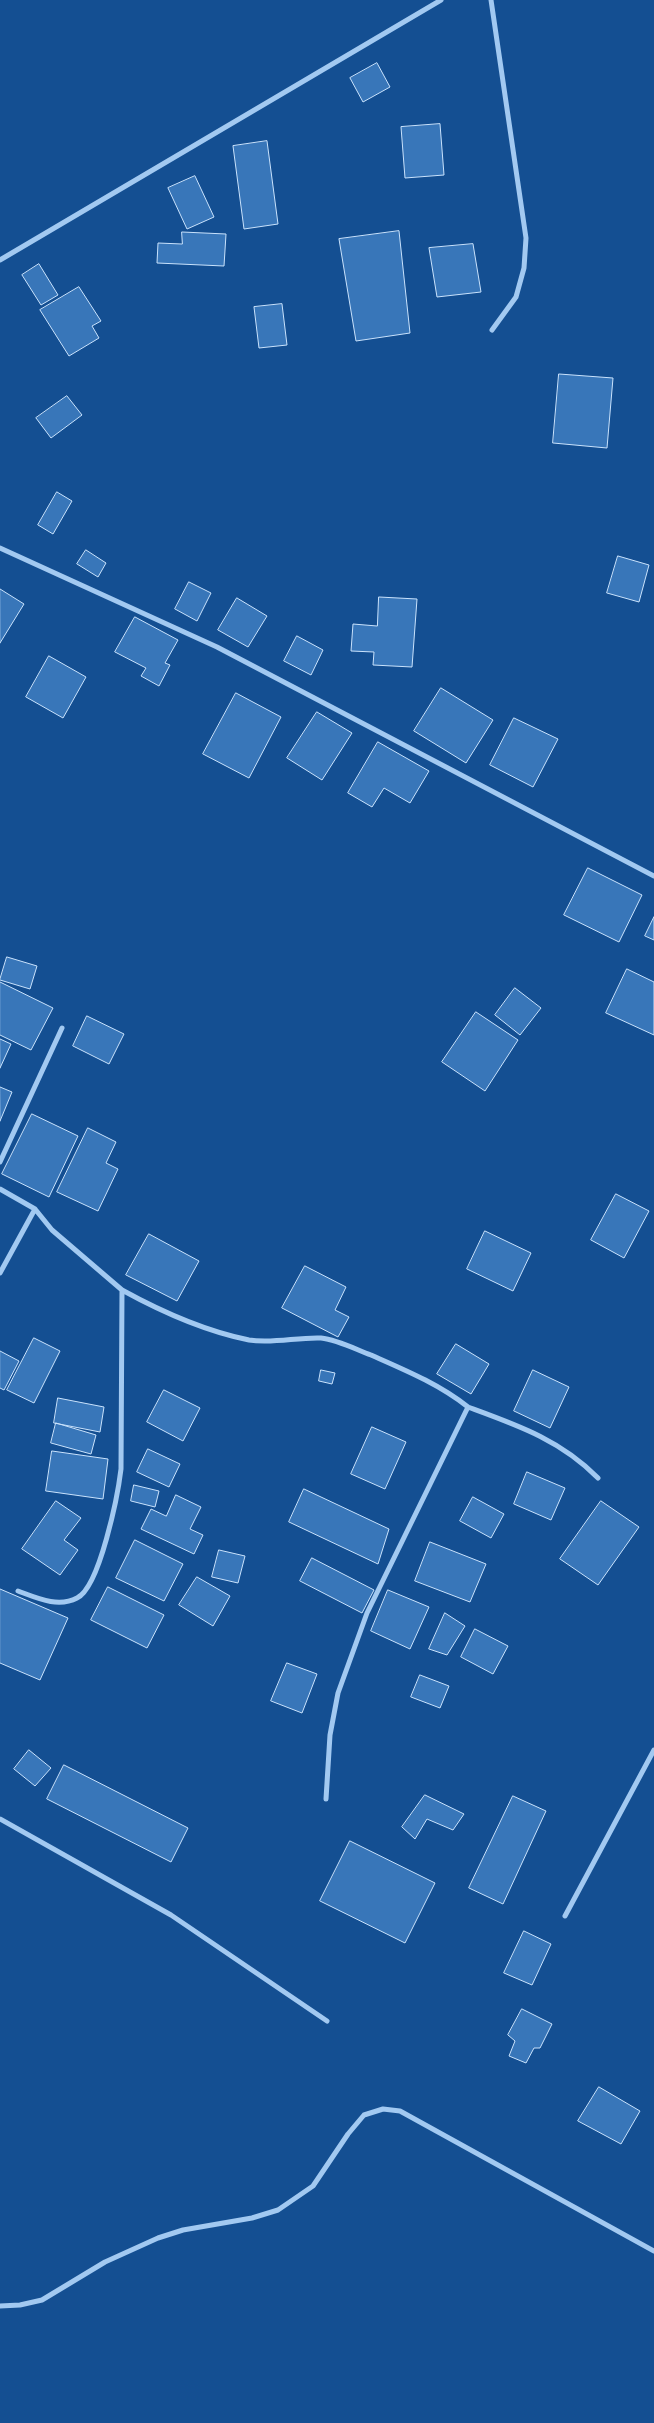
<!DOCTYPE html>
<style>
body{margin:0}
canvas{display:block;background:#144f92}
</style>
<canvas width="654" height="2423"></canvas>
<script>
const context = document.querySelector('canvas').getContext('2d');
context.lineJoin = 'round';
function fillPath(path, color) {
  context.fillStyle = color;
  context.fill(path, 'evenodd');
}
function stroke(path, color, width, dash) {
  context.strokeStyle = color;
  context.lineWidth = width;
  context.lineCap = dash ? 'butt' : 'round';
  context.setLineDash(dash || []);
  context.stroke(path);
}
const building = new Path2D(`
 M377,63L390,87L363,102L350,78Z
 M440,124L444,175L405,178L401,127Z
 M267,141L278,224L244,229L233,146Z
 M195,176L214,217L187,229L168,188Z
 M399,231L410,333L356,341L339,239Z
 M182,232L226,234L224,266L157,263L158,243L182,244Z
 M473,244L481,292L437,297L429,248Z
 M39,264L58,295L41,305L22,275Z
 M79,287L101,321L92,326L99,338L69,356L40,310Z
 M282,304L287,345L259,348L254,307Z
 M559,374L613,378L607,448L553,443Z
 M67,396L82,415L51,438L36,418Z
 M57,492L72,501L53,534L38,525Z
 M86,550L106,563L98,577L77,564Z
 M618,556L649,565L639,602L607,593Z
 M189,582L211,593L197,621L175,609Z
 M0,589L24,604L0,643Z
 M379,597L417,599L412,667L373,665L374,652L351,651L353,624L377,626Z
 M237,598L267,616L248,647L218,630Z
 M135,617L178,640L165,663L170,665L159,686L141,676L146,668L115,652Z
 M297,636L323,650L311,675L284,661Z
 M49,656L86,677L63,718L26,697Z
 M441,688L493,720L466,763L414,731Z
 M236,693L281,717L249,778L203,754Z
 M317,712L352,733L322,780L287,758Z
 M514,718L558,739L533,787L490,765Z
 M378,742L429,771L410,803L384,788L372,807L348,793Z
 M588,868L642,895L619,942L564,915Z
 M654,917V940L645,936Z
 M7,957L37,966L30,989L0,980Z
 M627,969L654,982V1035L606,1013Z
 M0,982L53,1008L31,1050L0,1035Z
 M515,988L541,1008L520,1035L495,1015Z
 M476,1012L518,1040L485,1091L442,1062Z
 M87,1016L124,1034L109,1064L73,1046Z
 M0,1039L11,1044L0,1068Z
 M0,1087L12,1092L0,1121Z
 M32,1114L78,1136L49,1197L2,1174Z
 M88,1128L116,1142L106,1163L118,1169L98,1211L57,1192Z
 M616,1194L649,1211L624,1258L591,1240Z
 M485,1231L531,1253L513,1291L467,1269Z
 M149,1234L199,1261L177,1301L126,1275Z
 M305,1266L346,1287L335,1310L349,1317L338,1337L282,1308Z
 M34,1338L60,1351L34,1403L7,1390Z
 M456,1344L489,1364L471,1394L437,1374Z
 M0,1351L19,1361L4,1390L0,1388Z
 M321,1370L335,1373L332,1384L319,1381Z
 M533,1370L569,1387L550,1428L514,1411Z
 M164,1390L200,1408L183,1441L147,1422Z
 M58,1398L104,1407L100,1432L54,1423Z
 M56,1423L96,1435L91,1454L51,1443Z
 M372,1427L406,1442L385,1489L351,1474Z
 M148,1449L180,1464L169,1487L137,1472Z
 M52,1451L108,1459L103,1499L46,1491Z
 M527,1472L565,1488L551,1520L514,1504Z
 M134,1485L159,1491L155,1507L131,1501Z
 M304,1489L389,1529L378,1564L289,1522Z
 M176,1495L201,1507L190,1529L203,1535L194,1554L141,1529L151,1509L166,1516Z
 M473,1497L504,1514L491,1538L460,1521Z
 M56,1501L81,1518L64,1540L78,1550L60,1575L22,1549Z
 M601,1501L639,1527L598,1585L560,1559Z
 M135,1540L183,1564L164,1601L116,1578Z
 M430,1542L486,1564L470,1602L415,1581Z
 M219,1550L245,1556L238,1583L212,1577Z
 M312,1558L374,1590L362,1613L300,1581Z
 M197,1577L230,1596L213,1626L179,1605Z
 M108,1587L164,1615L147,1648L91,1620Z
 M0,1589L68,1618L40,1680L0,1663Z
 M388,1590L429,1607L410,1649L371,1631Z
 M445,1613L465,1626L447,1655L429,1649Z
 M475,1629L508,1646L493,1674L461,1657Z
 M287,1663L317,1674L302,1713L271,1701Z
 M420,1675L449,1686L440,1708L411,1697Z
 M29,1750L51,1768L35,1786L14,1769Z
 M64,1765L188,1828L171,1862L47,1799Z
 M425,1795L464,1814L453,1830L427,1819L415,1839L402,1827Z
 M513,1796L546,1811L503,1904L469,1888Z
 M350,1841L435,1883L405,1943L320,1901Z
 M524,1931L551,1944L532,1985L504,1973Z
 M522,2009L552,2024L540,2048H534L526,2063L509,2056L515,2041L508,2035Z
 M599,2087L640,2111L621,2144L578,2121Z`);
fillPath(building, '#3876b9');
stroke(building, '#c9e2fc', 1);
stroke(new Path2D(`
 M491,0L526,238L524,268L516,297L492,330
 M0,260L441,0
 M0,548L217,647L654,876
 M0,1162L62,1028
 M0,1189L35,1209L52,1230L122,1290L121,1469C118,1494 100,1587 77,1598C58,1608 37,1598 18,1591
 M0,1273L35,1209
 M122,1290C162,1312 204,1331 249,1340C273,1344 297,1337 321,1338C338,1340 355,1349 371,1355C405,1370 439,1384 468,1407L367,1613L338,1693L330,1735L326,1799
 M468,1407C517,1425 561,1440 598,1478
 M0,1819L171,1915L327,2021
 M565,1916L654,1750
 M0,2306L20,2305L42,2300L105,2262L158,2238L183,2230L252,2218L278,2210L313,2186L348,2134L364,2115L383,2109L400,2111L654,2251`), '#a2c9f1', 5);
</script>
